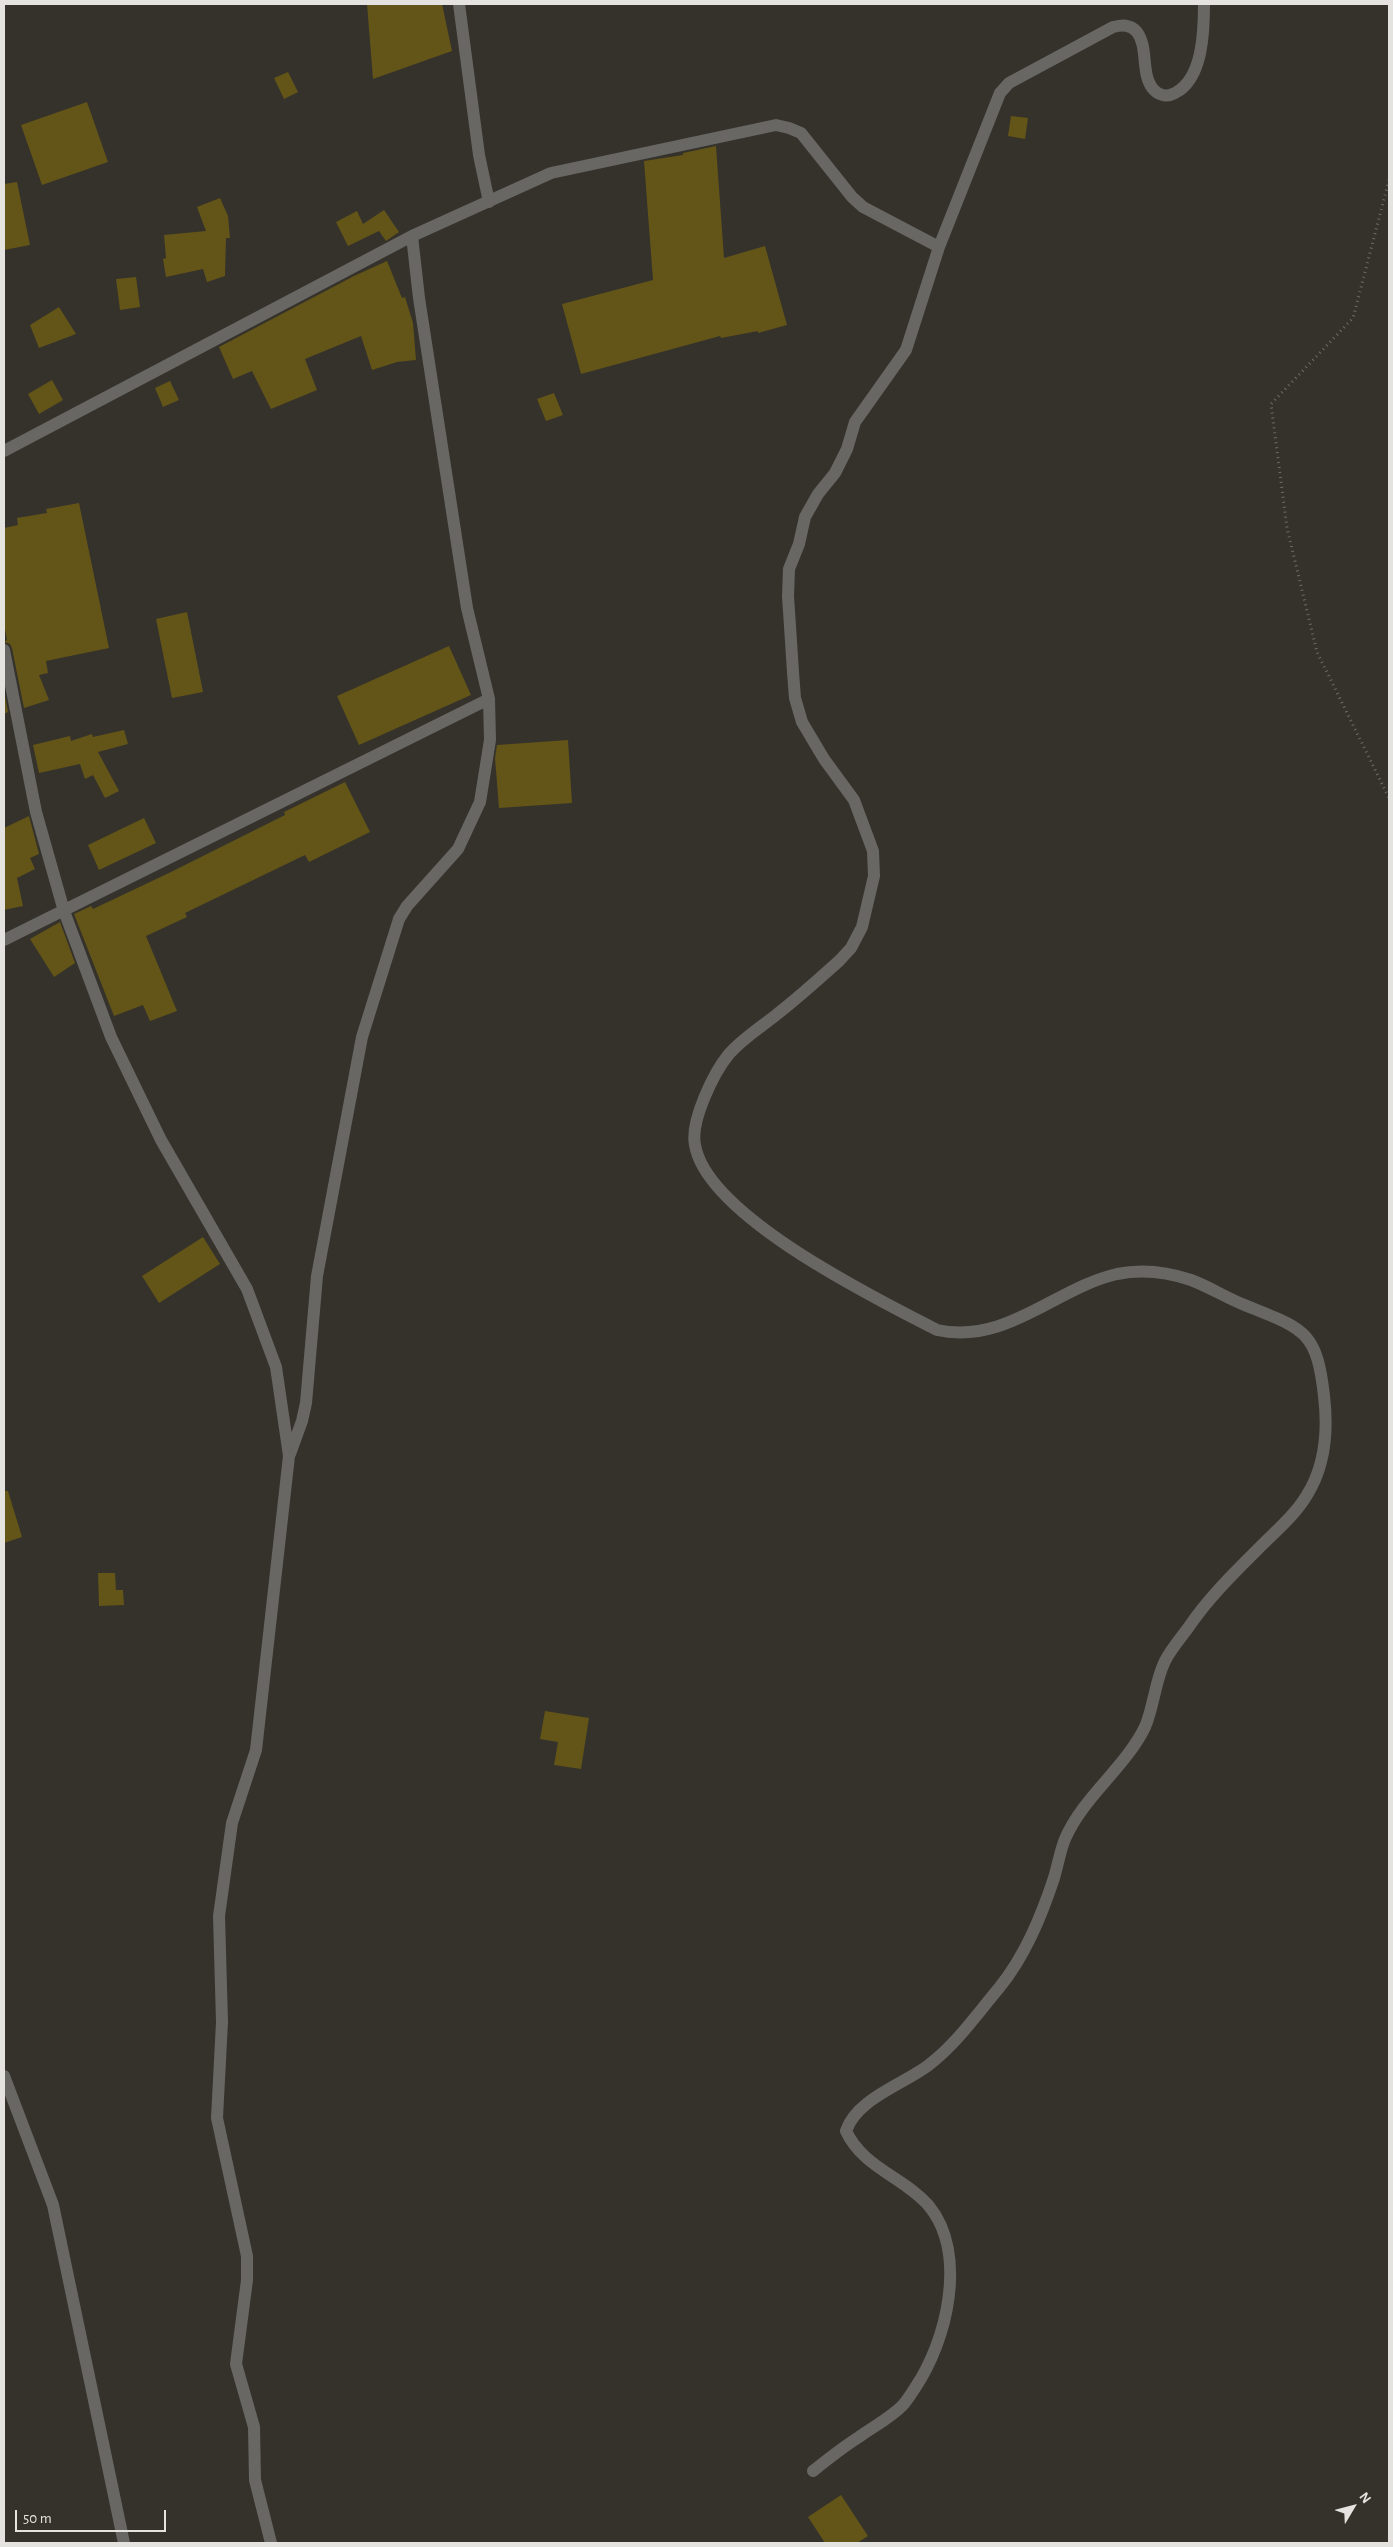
<!DOCTYPE html>
<style>
body{margin:0}
#map{position:relative;width:1393px;height:2547px;overflow:hidden;background:#34322b;font-family:"Alegreya Sans",sans-serif}
canvas{display:block}
.frame{position:absolute;inset:0;border:5px solid #e5e3df;pointer-events:none}
.north{position:absolute;left:1328px;top:2482px;width:50px;height:50px;-webkit-text-stroke:4px #34322b;paint-order:stroke;rotate:53deg;font-size:14px;font-weight:700;line-height:20px;text-align:center;color:#e5e3df}
.north::after{content:'';display:block;margin:auto;width:18px;height:22px;background:#e5e3df;clip-path:polygon(50% 0,100% 100%,50% 72%,0 100%)}
.scale{position:absolute;left:15px;top:2510px;width:151px;height:22px;box-sizing:border-box;border:2px solid #e5e3df;border-top:0;padding-left:6px;font-size:15px;line-height:18px;white-space:nowrap;color:#e5e3df;-webkit-text-stroke:4px #34322b;paint-order:stroke}
</style>
<div id="map">
<canvas width="1393" height="2547"></canvas>
<div class="frame"></div>
<div class="north">N</div>
<div class="scale">50 m</div>
</div>
<script>
const context = document.querySelector('canvas').getContext('2d');
context.lineJoin = 'round';
function fillPath(path, color) {
  context.fillStyle = color;
  context.fill(path, 'evenodd');
}
function stroke(path, color, width, dash) {
  context.strokeStyle = color;
  context.lineWidth = width;
  context.lineCap = dash ? 'butt' : 'round';
  context.setLineDash(dash || []);
  context.stroke(path);
}
fillPath(new Path2D(`
 M367,4H442L452,51L373,79Z
 M288,72L298,92L284,99L274,78Z
 M87,102L108,162L42,185L21,125Z
 M1011,116L1028,118L1025,139L1008,136Z
 M716,146L724,258L765,246L787,325L758,333V331L721,338L720,336L581,374L562,304L653,280L644,161L683,155V153Z
 M17,182L30,245L4,250V184Z
 M220,198L228,216L230,238H226L225,276L207,282L203,269L166,277L163,259L166,258L164,235L206,231L197,207Z
 M384,210L399,232L386,241L379,231L348,246L336,222L357,211L363,224Z
 M387,261L402,298L405,297L413,323L416,360L397,362L372,370L361,336L305,359L317,390L271,409L252,371L233,379L219,347L354,276Z
 M136,277L140,307L120,310L116,279Z
 M59,307L76,334L39,348L30,325Z
 M52,380L63,400L39,414L28,394Z
 M170,381L179,400L163,407L155,388Z
 M554,393L563,415L546,421L537,399Z
 M79,503L109,648L46,661L48,673L39,675L49,700L24,708L12,648L10,644L4,642L7,640L4,624V528L18,525L17,518L47,513L46,509Z
 M187,612L203,692L172,698L156,619Z
 M449,646L471,695L359,745L337,696Z
 M4,691L8,712L4,714Z
 M124,730L128,744L98,752L119,791L105,798L93,775L85,779L80,764L39,773L33,745L70,736L71,741L92,734L93,737Z
 M568,740L572,803L499,808L495,758L497,745Z
 M345,782L370,832L309,862L305,855L185,913L187,917L146,936L177,1011L150,1021L143,1005L114,1016L74,914L91,906L93,909L171,872L285,815L284,812Z
 M29,816L39,854L30,858L35,869L17,878L23,906L4,910V828Z
 M144,818L156,843L99,870L88,845Z
 M60,922L75,963L54,977L30,939Z
 M203,1237L220,1264L159,1303L142,1276Z
 M4,1491H8L22,1537L4,1543Z
 M98,1573H115L116,1590H123L124,1605L99,1606Z
 M545,1711L589,1718L581,1769L554,1765L558,1742L540,1739Z
 M841,2495L868,2536L857,2543H825L808,2517Z`), '#635418');
stroke(new Path2D(`
 M1389,180L1353,318L1271,404L1287,528L1317,652L1389,798`), '#6e6c66', 3, [1, 4]);
stroke(new Path2D(`
 M459,4L479,155L489,202
 M939,247L1000,93L1009,83L1113,27C1122,25 1130,24 1137,32C1149,48 1140,75 1154,90C1160,96 1168,97 1175,93C1203,79 1204,31 1204,4
 M4,451L412,236L551,173L776,125L789,128L801,133L852,197L863,207L939,247L906,350L855,422L847,449L835,473L818,494L805,517L799,544L789,569L788,596L793,672L795,698L802,722L824,759L854,800L873,851L874,876L862,927L851,948L839,961C819,979 798,998 776,1015C761,1027 742,1039 729,1054C714,1072 690,1121 695,1145C707,1216 877,1299 937,1330C1007,1345 1055,1288 1117,1274C1142,1269 1167,1272 1191,1280C1210,1287 1228,1299 1247,1306C1304,1329 1317,1331 1324,1396C1328,1429 1325,1466 1307,1495C1295,1515 1277,1530 1261,1546C1235,1572 1209,1597 1188,1628C1180,1639 1171,1649 1165,1661C1155,1681 1154,1706 1145,1727C1125,1768 1083,1797 1065,1839C1060,1851 1058,1865 1054,1878C1041,1917 1025,1956 999,1988C977,2014 957,2043 930,2064C905,2084 857,2098 846,2131C863,2168 904,2177 929,2206C968,2254 947,2341 915,2388C911,2394 907,2401 902,2406C890,2418 873,2427 859,2437C843,2447 828,2459 813,2471
 M4,650L36,812L64,911L111,1037L161,1140L247,1289L276,1367L289,1456L256,1750L232,1823L219,1916L222,2022L217,2118L247,2256V2280L236,2364L254,2427L255,2480L271,2543
 M4,940L489,699
 M290,1454L302,1421L306,1403L317,1276L362,1037L399,919L407,906L458,849L480,802L490,740L489,699L467,608L419,298L412,236
 M4,2076L53,2205L124,2543`), '#686764', 12);
</script>
